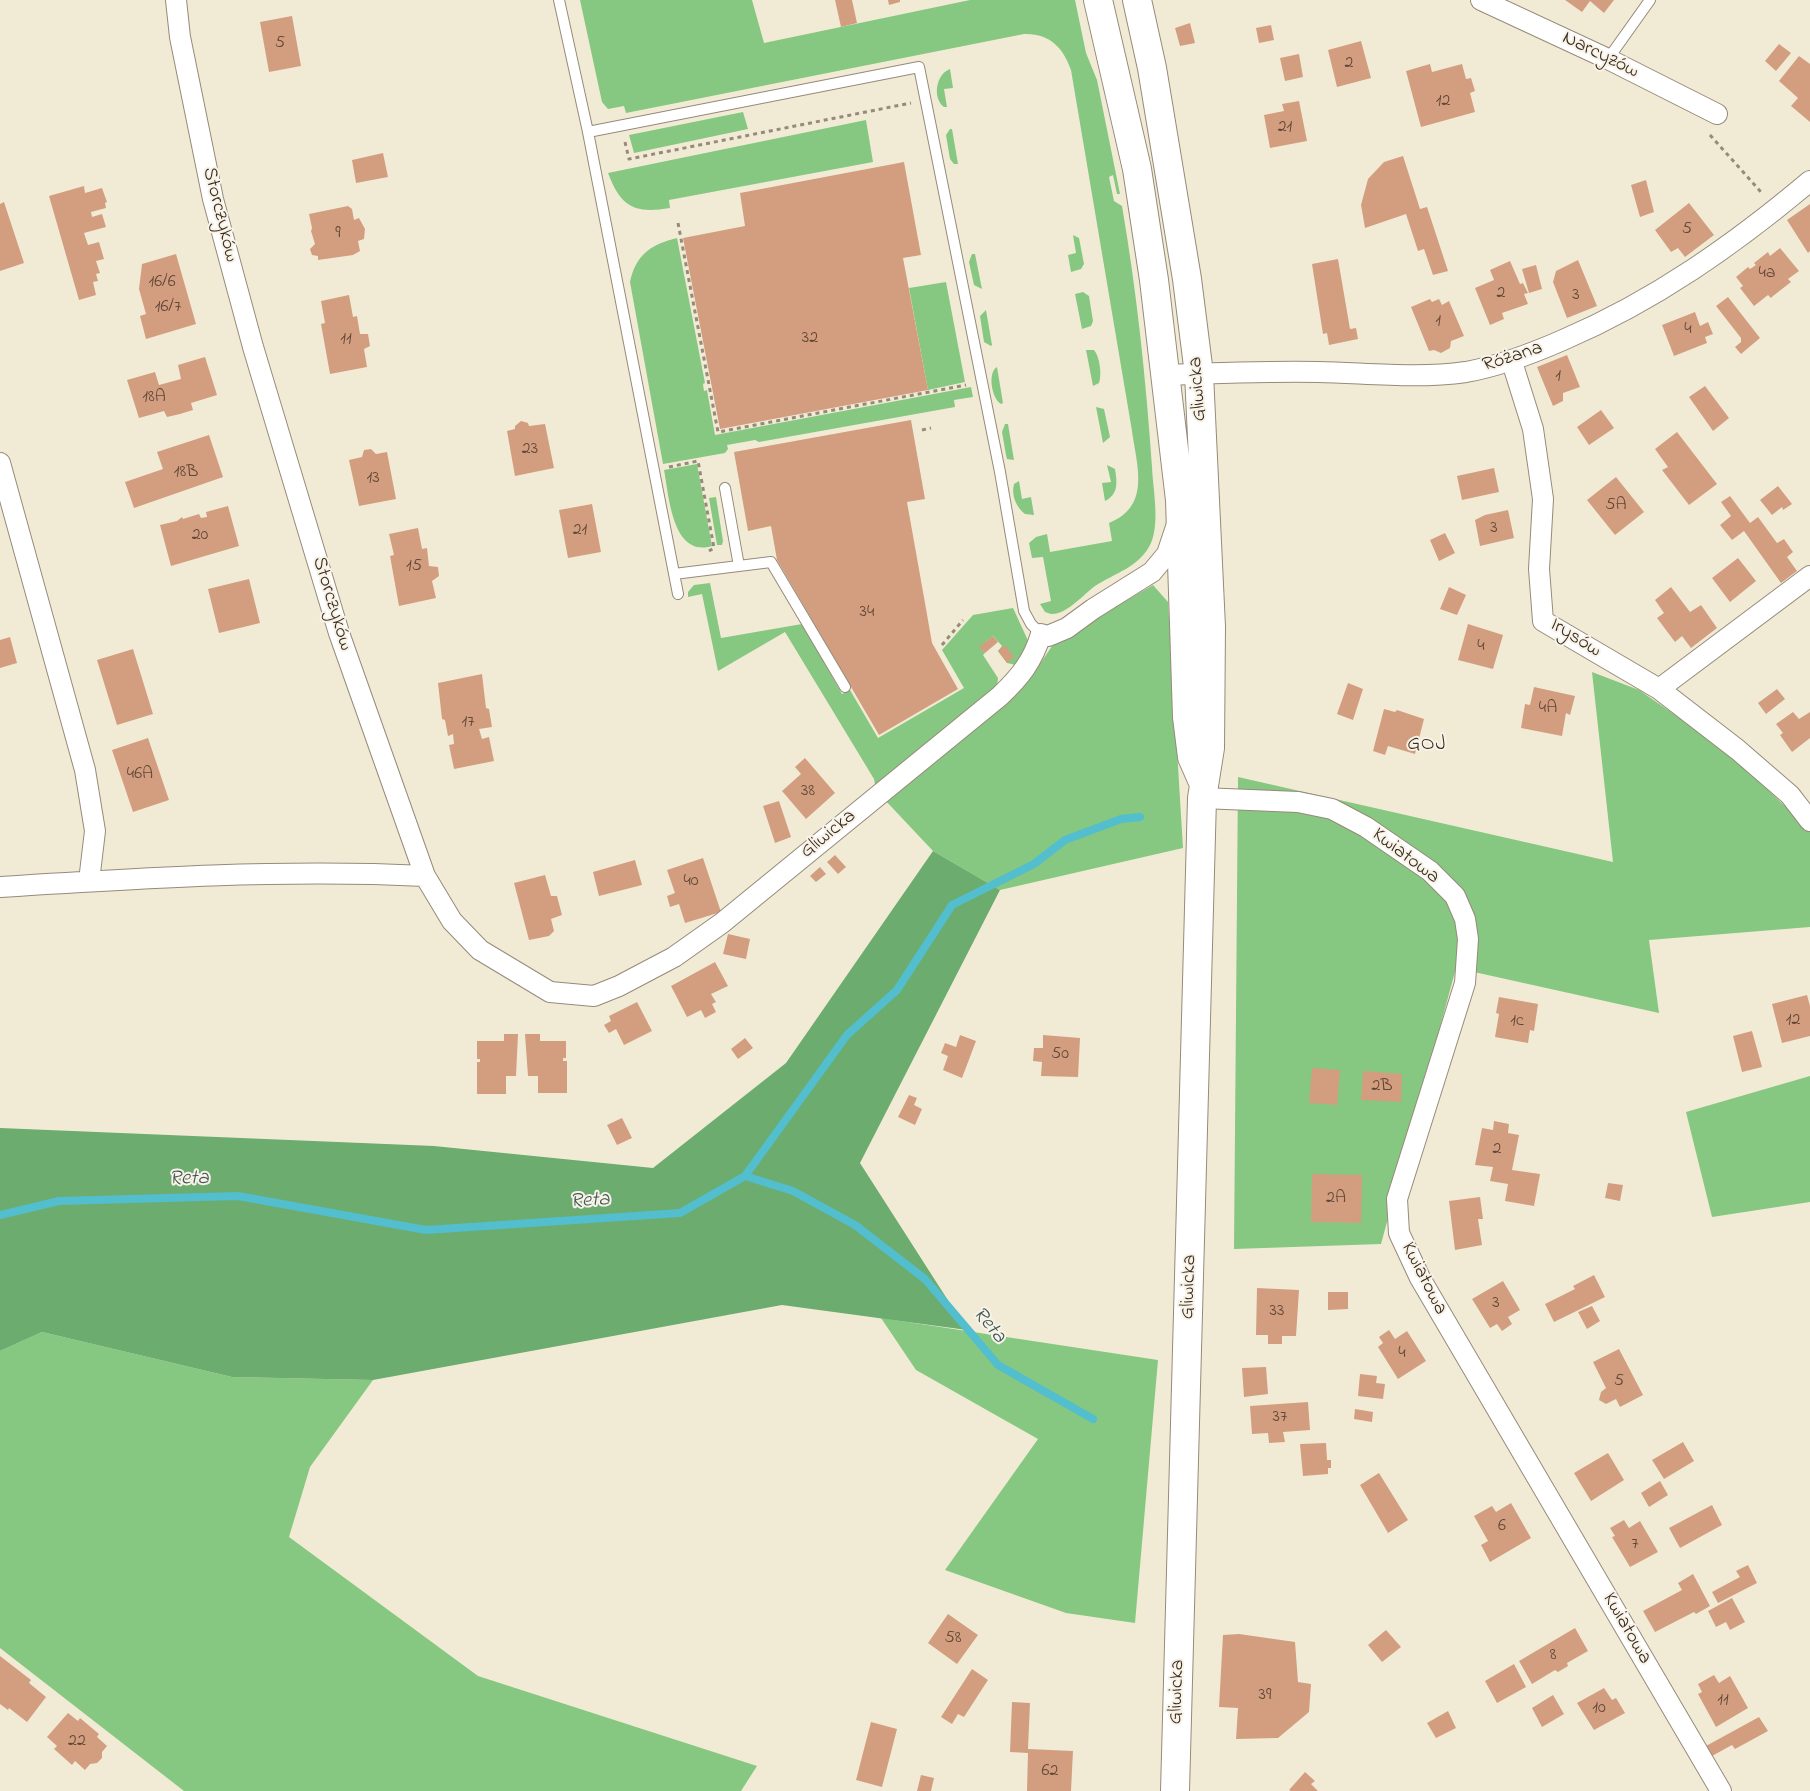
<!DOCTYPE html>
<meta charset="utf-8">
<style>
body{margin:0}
canvas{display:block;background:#f1ebd5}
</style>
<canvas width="1810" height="1791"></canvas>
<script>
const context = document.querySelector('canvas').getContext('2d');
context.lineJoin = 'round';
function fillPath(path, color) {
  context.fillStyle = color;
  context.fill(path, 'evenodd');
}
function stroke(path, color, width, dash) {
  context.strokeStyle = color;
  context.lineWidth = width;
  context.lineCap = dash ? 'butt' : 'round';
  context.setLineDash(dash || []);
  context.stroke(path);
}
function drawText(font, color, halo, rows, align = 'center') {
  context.font = font + ' "Indie Flower",sans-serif';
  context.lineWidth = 4;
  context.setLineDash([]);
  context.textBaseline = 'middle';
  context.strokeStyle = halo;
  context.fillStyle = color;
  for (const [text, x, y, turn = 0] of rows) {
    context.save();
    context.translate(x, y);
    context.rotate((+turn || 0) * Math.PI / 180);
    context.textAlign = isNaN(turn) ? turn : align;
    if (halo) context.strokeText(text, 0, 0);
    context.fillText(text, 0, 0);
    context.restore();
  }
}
fillPath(new Path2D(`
 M580,0H752L764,43L970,0H1075L1086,53L1097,80L1120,194H1117L1113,175L1109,177L1114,201L1122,206C1137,293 1146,380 1152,467C1153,490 1160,522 1151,543C1140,567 1115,573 1095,586C1083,595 1066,615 1051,614L1045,612L1040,604L1051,601L1043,557L1032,558L1029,543L1036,537L1047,534L1050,552L1112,541L1109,523C1151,506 1137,467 1132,431L1071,70C1063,47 1049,33 1024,34L626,113L624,106L608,109L602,102Z
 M950,69L953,88L944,89L947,107H944C932,98 936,74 950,69Z
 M743,112L748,129L634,153L629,135Z
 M866,120L873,162L669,200L670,208C634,214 621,207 608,173Z
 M950,129H952L958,164H954L950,159L946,135Z
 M1073,235L1079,238L1084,264L1081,269L1071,272L1068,255L1076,253Z
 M677,238L705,383L703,384L704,391L707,390L715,435L971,387L973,397L954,400L955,407L759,442L755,440L727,445L728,449L725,453L663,464L630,282C636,254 652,244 677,238Z
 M972,254H975L982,289L974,285L969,262Z
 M946,282L965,382L928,390L909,288Z
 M1083,292L1089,296L1093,321L1091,326L1082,329L1075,294Z
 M986,310L992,345L991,346L984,342L980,316Z
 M1086,350H1094C1100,357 1102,375 1099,383L1093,386Z
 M997,367L1003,403L1001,404C992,399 987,373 997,367Z
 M1096,407L1104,409L1110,437L1103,443Z
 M1005,424H1008L1014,460L1007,459L1006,455L1002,432Z
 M697,464L712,546C672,558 669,495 664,470Z
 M1107,465L1115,469C1117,482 1119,494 1105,501L1102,483L1111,482Z
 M1019,481L1022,499L1031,497L1034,515L1025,514C1016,507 1011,495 1014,484Z
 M716,497L723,541L722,545H717L709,498Z
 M710,583L721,638L802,624L842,694L850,690L878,738L964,688L942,650L973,615L1013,608L1031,647L1016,665L1007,663L998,651L1002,646L993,636L980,647L985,653L983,655L998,678L997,688L876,790L874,779L785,632L718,671L702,594L688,597V592L694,585Z
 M1153,585L1168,602L1183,848L1000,890L933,851L884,799L1032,676L1054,643Z
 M1592,672L1639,690L1726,750L1810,830V927L1649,940L1659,1013L1456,968L1381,1244L1234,1249L1238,777L1613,862Z
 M1810,1076V1202L1712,1217L1686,1112Z
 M881,1318L1158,1360L1135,1623L1066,1613L945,1570L1038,1439L916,1370Z
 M42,1332L232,1377L373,1380L310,1467L289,1537L478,1676L757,1766L741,1791H184L0,1648V1351Z`), '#86c881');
fillPath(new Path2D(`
 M933,851L1000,890L860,1163L967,1330L782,1305L373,1380L232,1377L42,1332L0,1351V1128L434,1146L653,1168L786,1063Z`), '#6cac6f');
stroke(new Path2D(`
 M745,1176L847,1035L897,990L952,905L1034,864L1065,840L1121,819L1140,817
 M0,1215L59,1201L238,1196L426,1230L680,1213L745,1176L793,1191L855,1225L925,1279L998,1365L1093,1419`), '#52bece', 8);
fillPath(new Path2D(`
 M835,0H852L857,23L841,27Z
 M888,0H900V2L889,5Z
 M1565,0H1614L1604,13L1590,1L1582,12Z
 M292,16L301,66L269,72L260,22Z
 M1190,23L1195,43L1180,46L1175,28Z
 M1271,25L1274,40L1259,43L1256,28Z
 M1361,41L1371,78L1337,87L1328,50Z
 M1779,44L1791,53L1776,71L1765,61Z
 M1299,54L1303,77L1285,81L1280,58Z
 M1799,56L1810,64V122L1791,106L1798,98L1779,81Z
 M1430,64L1432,72L1462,64L1466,79L1471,78L1475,91L1470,93L1475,112L1421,127L1406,71Z
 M1299,101L1307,141L1270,148L1264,115L1284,111L1282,104Z
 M383,153L388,177L356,183L352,160Z
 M1403,156L1420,209L1427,207L1448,271L1433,275L1424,249L1418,251L1406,214L1365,228L1361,205L1368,179L1384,162Z
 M904,162L921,255L903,258L928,390L720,429L683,238L745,226L740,193Z
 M1646,180L1654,212L1640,217L1631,185Z
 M84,186L85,193L102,188L107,202L105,203L106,208L91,212L92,217L102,214L106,227L84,233L88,245L99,242L104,259L96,261L100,273L96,274L98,281L93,282L96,295L79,300L49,196Z
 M4,202L24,263L0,271V204Z
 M1689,203L1714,235L1685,257L1678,248L1671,252L1655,230Z
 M1810,204V251L1808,253L1787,220Z
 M348,206L352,209L354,220L359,218L365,229L364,239L358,241L360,251L353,255L318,260V256L312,255L310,249L315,244L311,231L312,228L309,214Z
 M1780,248L1799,271L1788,279L1791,282L1773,296L1771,298L1768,295L1754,306L1740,288L1743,286L1736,277L1748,267L1750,269L1756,265L1754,263L1768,252L1770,256Z
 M176,254L196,324L146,339L140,316L146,314L139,289L142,264Z
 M1338,259L1350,329L1356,328L1358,339L1329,345L1327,333L1323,334L1312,264Z
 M1578,260L1597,306L1567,318L1553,282L1556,271Z
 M1510,261L1520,284L1523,283L1528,293L1524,294L1528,304L1502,313L1504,319L1490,325L1475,288L1494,280L1490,270Z
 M1536,265L1542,289L1529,293L1522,269Z
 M349,295L353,317L357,316L360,334H368L370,346L364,349L367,367L330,374L321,324L325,323L321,301Z
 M1728,297L1760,338L1741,354L1735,347L1741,342V338L1716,306Z
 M1430,299L1432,302L1439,299L1442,305L1449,301L1464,336L1451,341L1450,348L1441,353L1434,350L1429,351L1411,307Z
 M1695,312L1700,326L1708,322L1713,334L1705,337L1707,343L1674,356L1662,325Z
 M1567,355L1580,387L1563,393V401L1553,406L1537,367Z
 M205,357L217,395L191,403L193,410L180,414L167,417L164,411L139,418L127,380L155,372L159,385L181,379L178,365Z
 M1705,386L1729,418L1713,431L1689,397Z
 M1601,410L1614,428L1589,445L1577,427Z
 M911,420L925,499L907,502L925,603L932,643L958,689L879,735L777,560L771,526L748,531L734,452Z
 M521,421L528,423L529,426L545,424L554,468L515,476L507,431L515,429V426Z
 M1677,432L1717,484L1689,505L1662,470L1668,467L1655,449Z
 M209,435L223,477L134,508L125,482L163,469L157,452Z
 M371,449L376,454L387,452L396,499L359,506L349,460L362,457L364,450Z
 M1494,468L1499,492L1462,500L1457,476Z
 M1616,477L1644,512L1615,535L1587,500Z
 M1778,486L1792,504L1783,510L1782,507L1772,515L1760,500Z
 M1730,496L1750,523L1758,517L1777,543L1784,539L1793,552L1787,557L1797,571L1781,583L1744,531L1732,540L1720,525L1731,516L1721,502Z
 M592,504L601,552L568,558L559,510Z
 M228,506L239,546L171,566L160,525L177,521L182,517L183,519L199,514L201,518L207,517L206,512Z
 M1508,510L1514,538L1480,546L1475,520L1485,515Z
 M418,528L422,549L427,548L429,566L438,567L439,576L432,581L436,598L399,606L390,556L394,555L389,534Z
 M1445,533L1455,553L1439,561L1430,540Z
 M1738,558L1756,581L1730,602L1712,578Z
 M249,579L260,623L219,633L208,589Z
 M1449,587L1466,595L1457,615L1440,609Z
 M1671,587L1690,612L1701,605L1717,628L1691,648L1682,636L1675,642L1657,618L1664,613L1655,600Z
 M1468,624L1503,635L1493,669L1458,660Z
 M993,636L998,642L985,653L979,647Z
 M10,637L17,663L0,668V640Z
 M1005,645L1014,657L1007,663L998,651Z
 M133,649L153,714L117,725L97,660Z
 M482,674L486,708L489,709L492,727L479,729L482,739L489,737L494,761L454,769L449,745L454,744L453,734L448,736L445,720L442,719L438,683Z
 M1348,683L1363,689L1353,720L1337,714Z
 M1534,687L1575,696L1570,715L1566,713L1562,736L1521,728L1525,704L1530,705Z
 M1777,689L1785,699L1766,714L1758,703Z
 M1384,709L1395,712L1397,710L1424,719L1415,754L1388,746L1385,755L1373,751Z
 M1793,712L1799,719L1810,712V738L1792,752L1780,735L1783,733L1776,724Z
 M148,738L169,800L133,812L112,750Z
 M805,758L835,793L806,819L782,791L801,774L795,767Z
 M779,801L791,837L775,843L763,806Z
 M835,855L846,867L838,874L827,862Z
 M703,858L721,912L685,923L679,904L670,907L667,896L675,893L667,870Z
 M635,860L642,885L599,896L593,872Z
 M820,867L826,874L816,882L810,876Z
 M545,875L551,896H557L562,915L551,919L554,931L549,936L529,940L514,883Z
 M728,934L750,939L746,959L723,954Z
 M715,962L728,986L711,994L716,1002L712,1004L716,1012L705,1018L701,1010L687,1017L671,986Z
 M1807,995L1810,1006V1036L1782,1043L1772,1004Z
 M1499,997L1538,1004L1534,1031L1530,1030L1528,1043L1495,1037L1499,1014L1496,1013Z
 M637,1002L652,1031L624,1045L616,1029L609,1033L604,1025L611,1021L609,1016Z
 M1752,1031L1762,1067L1742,1072L1733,1036Z
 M504,1034H518L516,1076H506V1094H477V1062H480V1059H477V1041H504Z
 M525,1034H540V1041H566V1058H563V1061H567V1093H538V1076H528Z
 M960,1035L976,1041L962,1078L943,1070L948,1056L941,1053L945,1043L956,1047Z
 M1043,1035L1080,1038L1078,1077L1041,1076L1042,1062L1033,1061L1034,1048H1043Z
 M745,1038L753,1048L738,1059L731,1049Z
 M1312,1068L1340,1070L1337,1105L1309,1103Z
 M1363,1071L1402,1074L1401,1102L1361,1100Z
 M909,1095L917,1098L914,1105L922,1109L915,1125L898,1117Z
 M622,1118L632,1138L617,1145L607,1125Z
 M1494,1121L1509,1124L1508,1133L1519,1135L1512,1170L1540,1174L1534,1206L1505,1201L1508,1184L1490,1181L1493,1167L1475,1165L1482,1128L1493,1130Z
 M1312,1174L1362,1175L1361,1223L1311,1222Z
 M1608,1183L1623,1185L1620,1201L1605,1198Z
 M1480,1197L1483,1219H1478L1482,1245L1455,1250L1449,1201Z
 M1594,1275L1605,1297L1554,1322L1545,1304L1575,1289L1573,1286Z
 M1503,1281L1520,1310L1508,1317L1512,1324L1502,1331L1497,1324L1490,1328L1472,1299Z
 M1257,1288L1299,1290L1296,1336H1282V1344H1268V1335H1256Z
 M1328,1292H1348V1309L1328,1310Z
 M1592,1306L1600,1321L1587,1329L1578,1312Z
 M1389,1330L1395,1339L1407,1331L1426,1361L1398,1379L1378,1347L1383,1343L1379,1337Z
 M1619,1349L1643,1395L1620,1407L1616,1399L1606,1404L1599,1400L1601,1392L1606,1388L1593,1362Z
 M1266,1367L1268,1394L1244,1397L1242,1368Z
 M1360,1374L1377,1376L1376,1383L1385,1384L1383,1399L1358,1396Z
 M1308,1402L1310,1430L1283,1432L1285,1442L1269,1443L1268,1433L1252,1434L1250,1406Z
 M1355,1409L1373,1412L1372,1422L1354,1419Z
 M1683,1442L1694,1461L1664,1479L1652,1460Z
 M1326,1443L1327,1460H1331V1468H1328V1474L1303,1476L1300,1444Z
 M1608,1453L1624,1480L1591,1501L1574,1473Z
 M1379,1473L1408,1520L1388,1533L1360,1485Z
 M1660,1481L1668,1495L1649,1507L1641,1493Z
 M1511,1503L1531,1538L1490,1562L1481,1545L1488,1541L1474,1516L1492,1506L1496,1512Z
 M1712,1505L1722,1525L1680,1548L1669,1528Z
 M1624,1520L1629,1528L1640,1521L1658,1552L1630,1567L1612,1537L1615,1536L1610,1528Z
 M1748,1565L1757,1583L1718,1603L1712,1592L1740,1577L1736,1571Z
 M1693,1574L1710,1606L1696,1614L1694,1612L1655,1632L1643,1611L1682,1590L1678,1583Z
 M1732,1598L1745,1622L1730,1630L1726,1622L1716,1627L1708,1611Z
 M948,1614L978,1635L957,1664L928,1643Z
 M1575,1628L1588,1651L1567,1663L1568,1666L1558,1672L1555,1670L1532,1684L1519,1661Z
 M1386,1630L1401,1647L1382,1662L1368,1645Z
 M1239,1634L1295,1642L1298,1682L1311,1684L1309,1712L1278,1738L1236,1739L1238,1708L1219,1707L1223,1635Z
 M0,1656L31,1680L29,1683L46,1697L27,1722L9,1708L8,1710L0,1704Z
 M1514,1664L1526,1687L1497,1703L1485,1681Z
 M972,1669L988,1680L964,1717L958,1714L952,1724L941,1717Z
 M1714,1675L1719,1683L1730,1676L1748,1708L1716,1727L1698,1694L1702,1692L1698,1684Z
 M1604,1688L1612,1700L1616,1698L1625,1713L1594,1730L1577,1703Z
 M1553,1695L1564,1714L1542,1727L1532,1708Z
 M1012,1702L1030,1703L1028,1749L1073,1751L1071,1791H1027L1028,1753L1010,1752Z
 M1448,1711L1456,1728L1436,1738L1427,1723Z
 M68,1713L78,1721L80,1718L99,1734L97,1737L107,1746L102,1752V1758L97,1763L90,1764L85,1770L75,1761L72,1765L54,1749L57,1746L47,1737Z
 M1759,1717L1768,1731L1735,1749L1732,1745L1712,1756L1706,1746Z
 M871,1722L897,1729L882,1787L856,1780Z
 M1305,1772L1315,1781L1311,1784L1318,1791H1291L1289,1790Z
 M921,1775L934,1778L931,1791H917Z`), '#d39e80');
const lane = new Path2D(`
 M559,0L588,132L678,594
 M1608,59L1650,0
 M588,132L919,67L1000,472L1024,611L1031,624L1041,634
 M725,488L739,566
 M674,574L771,562L845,687`);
const street = new Path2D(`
 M176,0L180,37L213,199L253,347L339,633L425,876L452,921L480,950L550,992L594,996L619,986L674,957L722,923L1000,696C1020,677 1033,661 1041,634L1048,636L1067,628L1093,609L1152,572L1167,554L1176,527
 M1481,0L1608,59L1717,114
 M1512,362L1533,429L1543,499L1539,569L1543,621L1659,689L1738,750L1790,795L1810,821
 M1166,375C1217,373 1268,371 1318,372C1367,373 1417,379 1466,372C1500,366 1531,354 1563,340C1654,301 1734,245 1810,181
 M0,463L85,770L95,831L89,881
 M1659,689L1810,576
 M1202,798L1298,802L1332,809L1366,827L1430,871L1455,896L1465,919L1468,939L1465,983L1397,1199L1399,1233L1420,1278L1721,1791
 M0,887C141,878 284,869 425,876`);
const primary = new Path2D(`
 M1098,0L1137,169L1154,280L1180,500L1187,717L1192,757L1203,782
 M1137,0L1152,68L1187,279L1199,374L1211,627L1210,748L1202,798L1175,1791`);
stroke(lane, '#968a7a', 12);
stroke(street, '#968a7a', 22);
stroke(primary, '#968a7a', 30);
stroke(new Path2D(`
 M1710,135L1761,192
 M625,142L629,159L911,103
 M678,223L718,432L966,385
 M922,430L931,428
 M669,467L698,461L714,548L709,551
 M942,645L963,620`), '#968a7a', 3, [4, 4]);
stroke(lane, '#fff', 10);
stroke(street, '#fff', 20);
stroke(primary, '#fff', 28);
drawText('18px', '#614736', null, [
 ["5",280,44],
 ["2",1349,64],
 ["12",1443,102],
 ["21",1285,128],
 ["5",1687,230],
 ["9",338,234],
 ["4a",1767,274],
 ["16/6",162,283],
 ["2",1501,294],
 ["3",1576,296],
 ["16/7",168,308],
 ["1",1438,322],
 ["4",1688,330],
 ["32",810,339],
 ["11",346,340],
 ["1",1558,377],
 ["18A",154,398],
 ["23",530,450],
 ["18B",186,473],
 ["13",373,479],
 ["5A",1616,506],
 ["3",1494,529],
 ["21",580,531],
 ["20",200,536],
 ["15",414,567],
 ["34",867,613],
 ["4",1481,647],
 ["4A",1548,709],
 ["17",468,723],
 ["46A",140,775],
 ["38",808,792],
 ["40",691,882],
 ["12",1793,1021],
 ["1c",1517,1022],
 ["50",1060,1055],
 ["2B",1382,1087],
 ["2",1497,1150],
 ["2A",1336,1199],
 ["3",1496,1304],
 ["33",1277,1312],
 ["4",1402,1354],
 ["5",1619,1382],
 ["37",1280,1418],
 ["6",1502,1527],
 ["7",1635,1545],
 ["58",953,1639],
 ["8",1553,1656],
 ["39",1265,1696],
 ["11",1723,1701],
 ["10",1599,1709],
 ["22",77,1742],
 ["62",1050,1772]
]);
drawText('20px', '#3b2a1e', '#f7f3e8', [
 ["Narcyzów",1600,56,26],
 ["Storczyków",219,215,76],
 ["Różana",1513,358,-18],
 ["Gliwicka",1199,389,-94],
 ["Storczyków",331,604,73],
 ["Irysów",1575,639,32],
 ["Gliwicka",829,835,-39],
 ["Kwiatowa",1405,857,37],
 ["Kwiatowa",1423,1279,63],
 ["Gliwicka",1190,1287,-88],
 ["Kwiatowa",1626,1629,60],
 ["Gliwicka",1178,1692,-88]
]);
context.letterSpacing = '1px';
drawText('21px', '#3b2a1e', '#f7f3e8', [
 ["GOJ",1427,746]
]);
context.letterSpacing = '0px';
drawText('italic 21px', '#425653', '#f7f3e8', [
 ["Reta",189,1180,-1],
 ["Reta",590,1202,-4],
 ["Reta",988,1326,50]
]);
</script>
